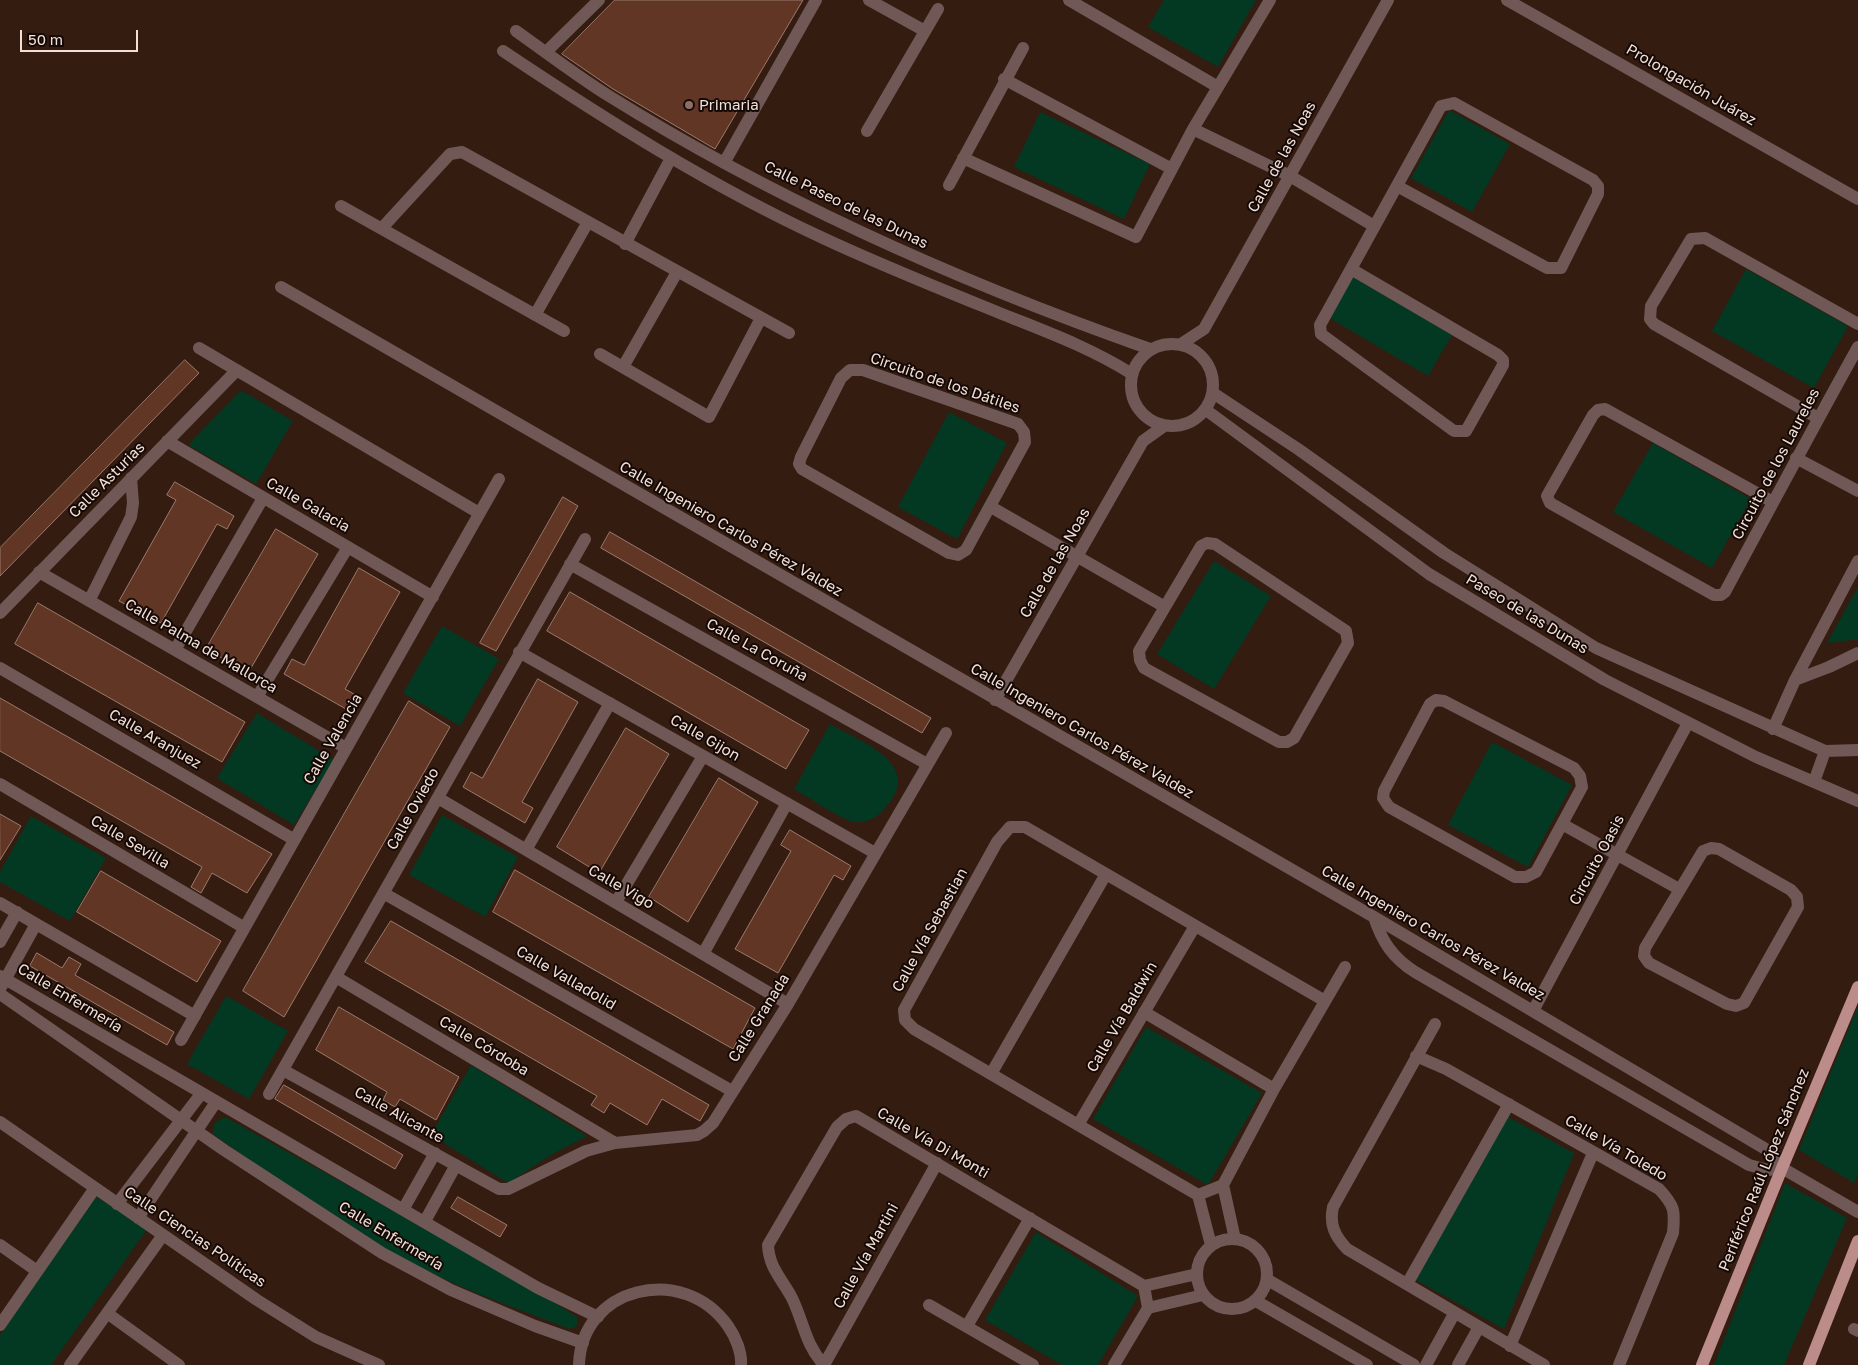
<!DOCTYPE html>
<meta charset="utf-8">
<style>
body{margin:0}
#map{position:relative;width:1858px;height:1365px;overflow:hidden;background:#351c11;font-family:"Golos Text",sans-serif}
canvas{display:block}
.scale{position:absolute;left:20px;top:30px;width:118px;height:22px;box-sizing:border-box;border:2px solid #f2e0d8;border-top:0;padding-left:6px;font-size:15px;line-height:18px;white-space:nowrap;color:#f2e0d8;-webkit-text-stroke:4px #150906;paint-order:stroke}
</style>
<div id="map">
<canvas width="1858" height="1365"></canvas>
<div class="scale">50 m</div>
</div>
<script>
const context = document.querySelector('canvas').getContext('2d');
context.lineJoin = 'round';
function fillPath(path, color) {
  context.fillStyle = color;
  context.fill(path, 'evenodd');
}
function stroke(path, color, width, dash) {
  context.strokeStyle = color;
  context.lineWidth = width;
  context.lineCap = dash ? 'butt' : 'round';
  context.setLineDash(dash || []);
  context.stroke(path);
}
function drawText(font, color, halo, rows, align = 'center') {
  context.font = font + ' "Golos Text",sans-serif';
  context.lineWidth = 4;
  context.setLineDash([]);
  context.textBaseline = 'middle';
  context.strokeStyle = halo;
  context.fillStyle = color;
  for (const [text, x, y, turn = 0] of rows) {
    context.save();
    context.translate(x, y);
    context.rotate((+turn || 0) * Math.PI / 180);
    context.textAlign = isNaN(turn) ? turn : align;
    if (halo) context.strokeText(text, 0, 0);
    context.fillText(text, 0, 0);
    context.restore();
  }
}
fillPath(new Path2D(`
 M1164,0H1256L1218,67L1148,27Z
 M1449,110L1510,144L1472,212L1411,178Z
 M1040,112L1150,164L1124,219L1014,167Z
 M1746,269L1848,326L1814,388L1712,331Z
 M1351,276L1452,335L1428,376L1331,319L1333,309Z
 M239,392H244L293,421L256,484L190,446V443Z
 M949,412L1007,443L957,539L898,507Z
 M1653,443L1751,499L1712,568L1613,512Z
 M1214,561L1271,596L1214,689L1157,654Z
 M1858,587V639L1827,643Z
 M442,626L499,659L460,726L403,693Z
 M257,713L334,760L294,825L217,778Z
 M830,724C860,741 925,764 886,807C877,818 868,823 854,822C842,820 806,796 794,789Z
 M1492,742L1572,785L1528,867L1448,825Z
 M442,815L518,857L485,917L409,875Z
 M31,816L106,858L70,921L0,882V872Z
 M226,996L288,1031L249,1099L187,1064Z
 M1858,1006V1174L1854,1183L1799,1150Z
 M1146,1027L1262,1093L1208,1185L1093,1119Z
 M471,1065L587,1136L551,1155L508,1183L431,1135Z
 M1508,1117L1574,1153L1504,1329L1416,1280Z
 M222,1118H227L536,1291L577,1317V1326L570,1329C510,1306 451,1285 394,1255C330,1221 272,1176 213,1134L214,1124Z
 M1785,1183L1847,1218L1784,1365H1714Z
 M96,1197L148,1228L51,1365H0V1335Z
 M1036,1232L1138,1296L1098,1365H1062L985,1320Z`), '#033922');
const building = new Path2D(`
 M615,0H803L715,149L613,89L562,54Z
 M185,360L199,373L0,576V548Z
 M175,482L234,516L227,529L217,524L161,623L119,601L176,500L167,495Z
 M563,497L578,506L496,651L480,643Z
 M276,529L318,554L248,673L206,649Z
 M610,532L931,718L922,733L601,548Z
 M359,568L400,592L345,689L354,694L346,709L284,674L292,659L304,665Z
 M570,592L809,730L786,769L547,631Z
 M38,603L245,722L222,762L15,644Z
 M538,679L578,702L522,802L533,808L525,823L463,787L471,772L482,778Z
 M0,698L272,854L247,893L212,873L201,893L191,887L202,867L0,751Z
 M409,701L450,727L284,1017L243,991Z
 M626,728L669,754L599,873L557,847Z
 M719,778L758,802L688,922L649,897Z
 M0,814L21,826L0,860Z
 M790,830L851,866L843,880L834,875L778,973L735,949L791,851L781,845Z
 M515,870L755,1008L733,1049L493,912Z
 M101,871L221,941L197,982L77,912Z
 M391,921L709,1105L700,1121L662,1099L647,1125L610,1103L604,1113L591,1105L597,1096L365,962Z
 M37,953L62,968L69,957L81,964L75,975L174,1032L167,1045L30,966Z
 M339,1007L459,1077L436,1120L400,1099L395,1107L383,1100L387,1092L316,1050Z
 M284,1085L403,1155L395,1169L275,1099Z
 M458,1197L507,1225L500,1237L451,1208Z`);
fillPath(building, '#613625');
stroke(building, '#9a7a6d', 1);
stroke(new Path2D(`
 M869,0L925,31
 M1069,0L1218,87
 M1507,0L1858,199
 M516,31C547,53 577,76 609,96C779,202 962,283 1150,349
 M503,51C606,120 712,187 825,239C883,266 943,290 1002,314C1047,332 1091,348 1132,374
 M546,52L599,0
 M1004,79L1172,169
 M1193,129L1290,176L1374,226
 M867,131L938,9
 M963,158L1136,237L1193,129L1270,0
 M724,163L816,0
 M949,185L1023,48
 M341,206L564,331
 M382,228L450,154L462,152L789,333
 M625,244L671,158
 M1351,269L1498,355L1503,360V365L1466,431H1454L1321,334L1320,325L1441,106L1454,103L1593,180L1598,186V194L1561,268H1547L1397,186
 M281,287L1374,917L1774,1154L1782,1168L1858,1212
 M535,315L588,222
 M1131 385a41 41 0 1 1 82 0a41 41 0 1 1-82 0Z
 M1181,344L1204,329L1388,0
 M199,348L479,513
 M600,354L709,417L761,318
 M623,367L677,272
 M850,370H863L1018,424L1024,432L1025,442L966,550L958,555L949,553L802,469L799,464L801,457L841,378Z
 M1213,393L1298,449L1444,553L1596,648L1825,751L1858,750
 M1206,410L1429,574L1605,680L1756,757L1858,801
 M1818,418L1654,324L1650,319L1651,306L1691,239L1705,238L1858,324
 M167,441L433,597
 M1796,458L1858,491
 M1773,502L1605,409L1598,410L1593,415L1547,496L1550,503L1714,595H1721L1725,592C1769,510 1813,428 1858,347
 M991,507L1165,607
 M1207,543L1215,544L1346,631L1348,643L1294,738L1287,742H1279L1144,668L1140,660L1139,651L1201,546Z
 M570,564L927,764
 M39,572L346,748
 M89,601L131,517L133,503L131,478
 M0,613L237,370
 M175,650L263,498
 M519,652L875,853
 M0,668L293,839
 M1795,680L1829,667L1858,653
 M257,697L348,547
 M995,700L1143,441L1164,426
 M1436,700L1444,701L1574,768L1580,776L1582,787L1536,872L1526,877H1515L1389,807L1383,798L1384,791L1430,704Z
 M1773,729L1795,680L1858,561
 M1814,782L1825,751
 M0,784L243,927
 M438,798L788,1004
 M1562,824L1679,889
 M1711,848L1719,849L1791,890L1797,897L1798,907L1744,1003L1736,1006L1727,1004L1649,963L1644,956L1645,948L1703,851Z
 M526,850L610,703
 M385,894L732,1091
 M616,902L703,756
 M0,903L195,1016
 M1374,917C1382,942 1393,958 1415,972L1749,1165L1768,1170L1782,1168
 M0,942L17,912
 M703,954L787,803
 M0,976L538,1288L598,1317
 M336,977L615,1143
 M1,987L36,924
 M0,994L224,1150L382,1253L451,1290L535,1326L583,1343
 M1325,1001L1025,827H1010L997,842L904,1010L905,1020L914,1029L1198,1195L1223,1185L1274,1089L1345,967
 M1533,1011L1688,723
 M1144,1012L1274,1089
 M1435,1024L1333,1207C1329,1225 1335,1236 1347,1249L1544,1365
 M181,1040L499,479
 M1416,1056L1446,1069L1659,1189C1675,1206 1675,1211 1673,1233L1619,1365
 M283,1070L499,1189H508L586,1151L615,1143L697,1135L704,1131L713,1123L788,1004L946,733
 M991,1074L1106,874
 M269,1094L585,539
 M0,1122L257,1300L316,1337L379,1365
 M1078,1125L1195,926
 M937,1163L824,1365C805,1344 804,1323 792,1298C782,1279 769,1268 768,1245L837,1127L846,1119L856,1116C952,1173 1048,1229 1144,1286L1148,1308L1114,1365
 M1223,1185L1235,1239
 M1198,1195L1211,1245
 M117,1204L201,1094
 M404,1208L435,1153
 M138,1218L216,1102
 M425,1221L456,1165
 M1197 1274a35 35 0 1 1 70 0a35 35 0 1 1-70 0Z
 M0,1245L37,1271
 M1268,1280L1414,1365
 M1407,1284L1509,1104
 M1144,1286L1197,1274
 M1256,1301L1367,1365
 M929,1305L1033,1365
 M1148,1308L1203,1295
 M107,1313L179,1365
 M0,1325L95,1188
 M967,1326L1030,1218
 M1854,1329L1858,1331
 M1510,1346L1593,1153
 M70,1365L163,1235
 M579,1365C581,1287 683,1262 728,1326C735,1336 742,1352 741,1365
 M1426,1365L1454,1314
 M1458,1365L1479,1327`), '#6f5856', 12);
stroke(new Path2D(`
 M1702,1365L1782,1168L1858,987
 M1809,1365L1858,1241`), '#bb8c89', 12);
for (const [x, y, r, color] of [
 [689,105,5,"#8d6e63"]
]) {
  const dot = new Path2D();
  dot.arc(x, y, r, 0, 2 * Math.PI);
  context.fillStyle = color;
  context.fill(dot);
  stroke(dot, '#150906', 2);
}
drawText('15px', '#f2e0d8', '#150906', [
 ["Prolongación Juárez",1691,85,30],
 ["Calle de las Noas",1282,157,-61],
 ["Calle Paseo de las Dunas",846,205,26],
 ["Circuito de los Dátiles",945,383,19],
 ["Circuito de los Laureles",1776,464,-62],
 ["Calle Asturias",107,480,-45],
 ["Calle Galacia",308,505,30],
 ["Calle Ingeniero Carlos Pérez Valdez",731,529,30],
 ["Calle de las Noas",1055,563,-60],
 ["Paseo de las Dunas",1527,614,31],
 ["Calle Palma de Mallorca",201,646,30],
 ["Calle La Coruña",757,650,29],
 ["Calle Ingeniero Carlos Pérez Valdez",1082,731,30],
 ["Calle Gijon",705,738,30],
 ["Calle Aranjuez",155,739,30],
 ["Calle Valencia",333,739,-60],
 ["Calle Oviedo",413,809,-61],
 ["Calle Sevilla",130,842,31],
 ["Circuito Oasis",1597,860,-62],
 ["Calle Vigo",621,887,30],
 ["Calle Vía Sebastian",930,930,-61],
 ["Calle Ingeniero Carlos Pérez Valdez",1433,933,30],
 ["Calle Valladolid",566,978,30],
 ["Calle Enfermería",70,998,31],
 ["Calle Vía Baldwin",1122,1017,-60],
 ["Calle Granada",759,1018,-58],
 ["Calle Córdoba",484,1046,31],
 ["Calle Alicante",399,1115,29],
 ["Calle Vía Di Monti",933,1143,30],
 ["Calle Vía Toledo",1616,1148,30],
 ["Periférico Raúl López Sánchez",1764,1170,-68],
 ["Calle Enfermería",391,1236,31],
 ["Calle Ciencias Políticas",195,1237,34],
 ["Calle Vía Martini",866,1256,-61]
]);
drawText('15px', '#f2e0d8', '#150906', [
 ["Primaria",699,105]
], 'left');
</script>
